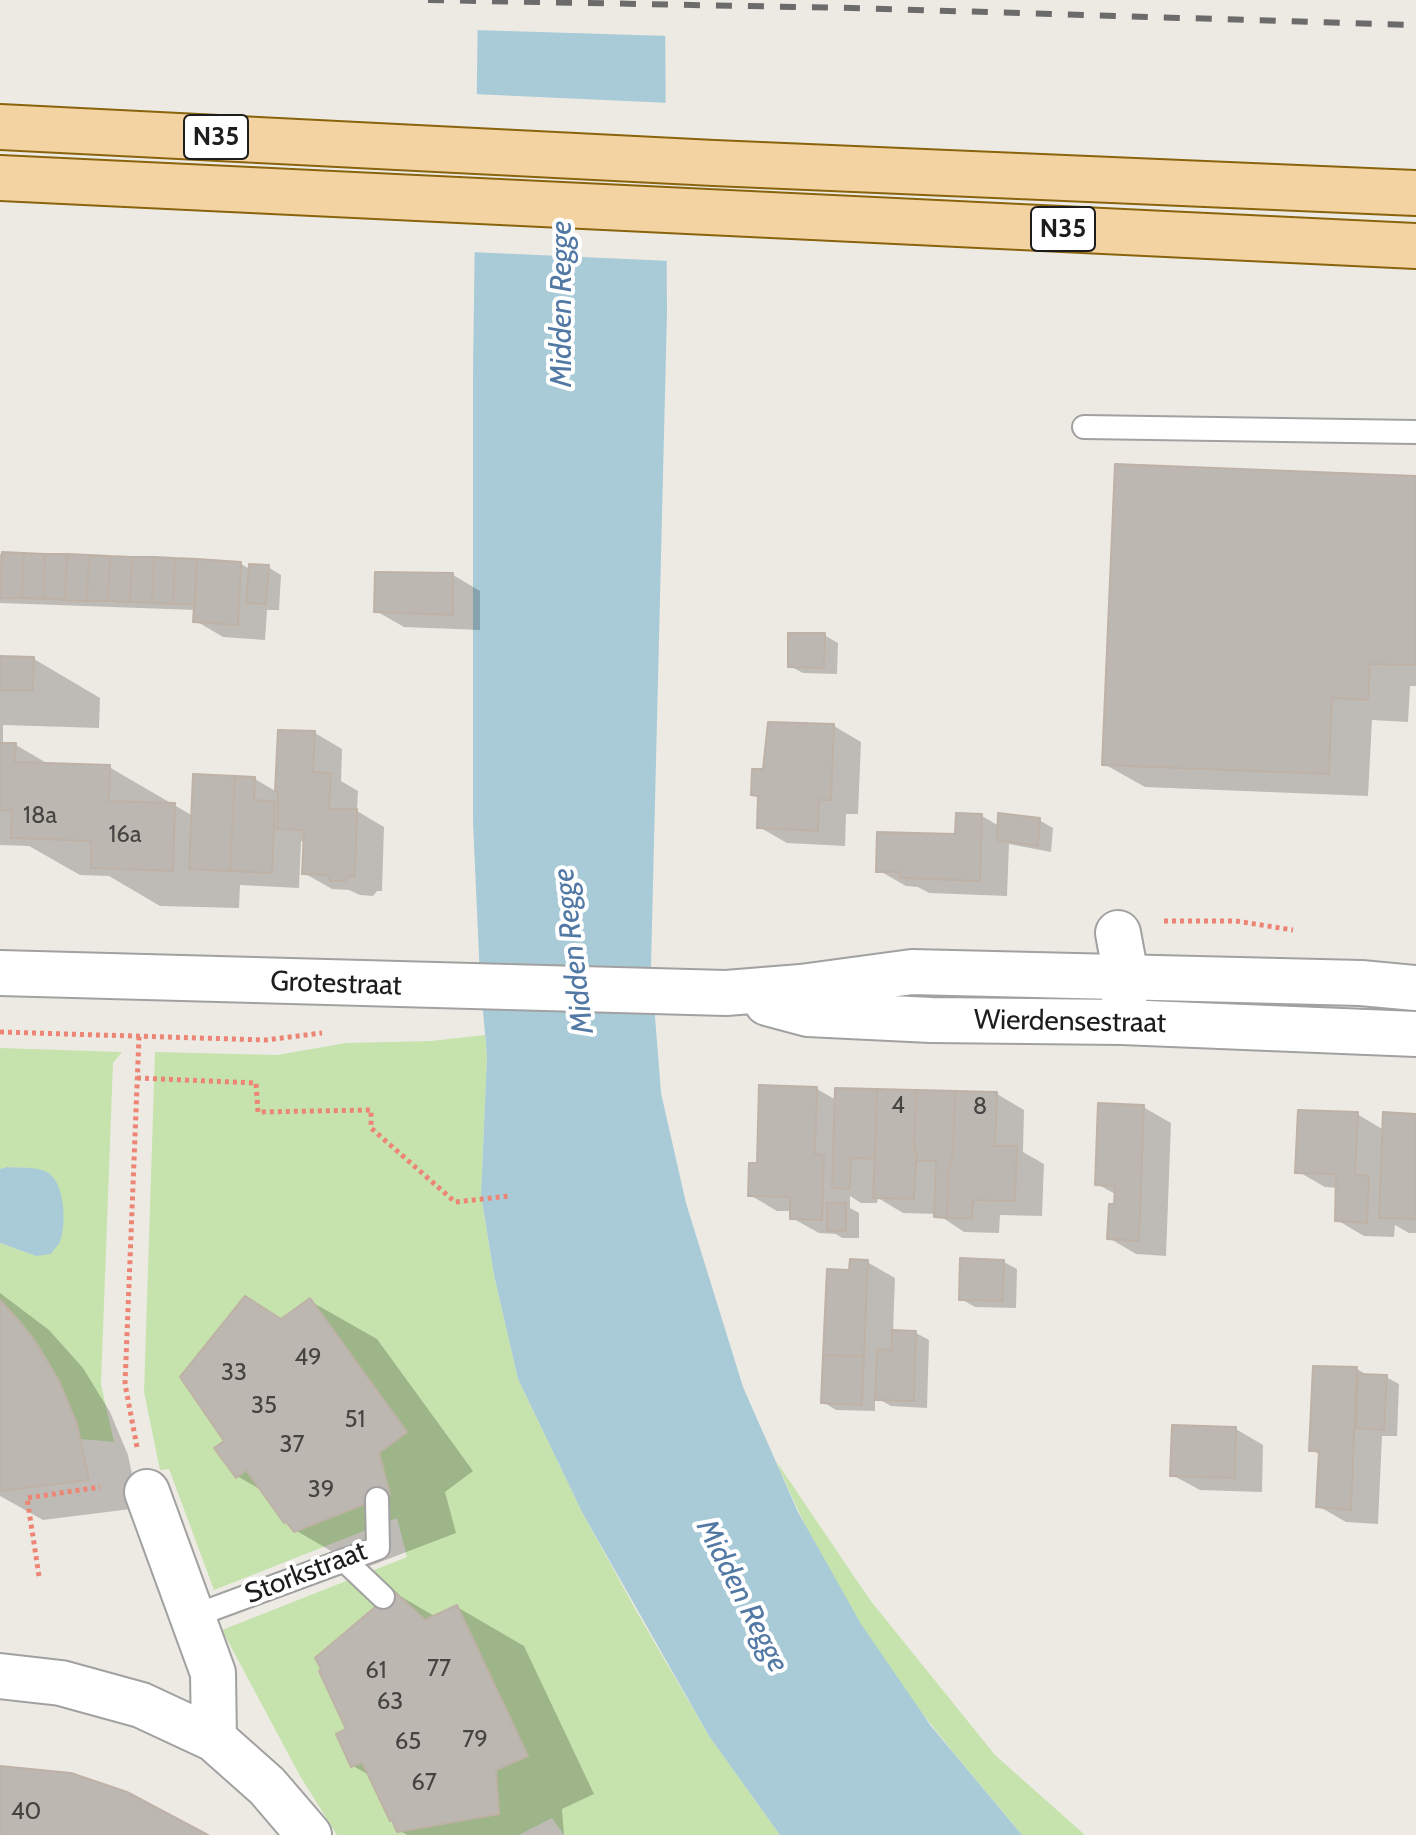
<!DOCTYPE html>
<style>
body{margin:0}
canvas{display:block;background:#edeae4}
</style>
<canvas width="1416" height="1835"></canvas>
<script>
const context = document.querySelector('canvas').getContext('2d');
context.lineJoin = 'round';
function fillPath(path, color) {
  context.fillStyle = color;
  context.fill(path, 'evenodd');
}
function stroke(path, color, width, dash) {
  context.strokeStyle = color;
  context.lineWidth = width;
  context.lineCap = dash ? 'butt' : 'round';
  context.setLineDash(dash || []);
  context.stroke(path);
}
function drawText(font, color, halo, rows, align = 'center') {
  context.font = font + ' Cabin,sans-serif';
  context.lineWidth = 8;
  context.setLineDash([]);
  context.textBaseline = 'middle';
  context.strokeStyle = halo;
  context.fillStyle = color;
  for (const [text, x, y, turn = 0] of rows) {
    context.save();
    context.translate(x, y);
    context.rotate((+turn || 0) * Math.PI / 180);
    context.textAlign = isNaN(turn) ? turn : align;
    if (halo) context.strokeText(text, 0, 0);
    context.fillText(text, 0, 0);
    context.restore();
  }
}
fillPath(new Path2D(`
 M485,1035L487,1056L481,1195L494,1275L518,1379L583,1514L638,1614L709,1736L780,1835H564L552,1818L519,1835H337L300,1776L222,1630L407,1557L397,1518L214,1590L169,1469L160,1470L144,1392L155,1052L277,1055L346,1043L431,1041Z
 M0,1048L122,1052L113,1063L101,1384L114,1442L81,1439C67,1388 40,1337 0,1300V1243L36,1256L63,1227C61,1195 64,1172 26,1168C17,1168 9,1166 0,1169Z
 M776,1461L870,1600L995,1755L1085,1835H1022C993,1799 962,1764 933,1727C869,1647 816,1555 776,1461Z`), '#c6e3ad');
fillPath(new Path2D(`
 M478,0H665L667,312L651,965L661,1093L686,1203L743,1387L798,1512L861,1624L931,1726L1022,1835H780L709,1736L583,1514L518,1379L494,1275L481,1195L487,1056L480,978L473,822V373Z
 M7,1167C20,1168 41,1166 51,1175C65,1188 67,1227 59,1244C58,1245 51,1253 51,1254L36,1256L0,1243V1169Z`), '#a8cbd7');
fillPath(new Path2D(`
 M474,0H669L670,36L474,30Z
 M473,94L670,103L671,261L471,252Z`), '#edeae4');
fillPath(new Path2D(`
 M1416,478V686H1410L1408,722L1372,720L1368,796L1145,787L1104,764Z
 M0,554L197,561L241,564L251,570L268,567L281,575L279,610H267L265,640L223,637L196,621V610L0,603Z
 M453,575L480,591V630L404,627L376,611Z
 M824,635L838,643L837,674L803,673L790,666Z
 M0,658L34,659L100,698L99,728L3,725V745H16L50,765L109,767L193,816L255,779L277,792L280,732L315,733L342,749L341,781L358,791L357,811L384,827L382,891H377L373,896L360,895L349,890L332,889L304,873L306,843L301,841L299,888L240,885L239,908L160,906L109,876L80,875L29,846L0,845Z
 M834,726L861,742L858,814H846L845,846L787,843L759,827L760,799L753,794L765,771Z
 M982,816L999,826L1039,820L1053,828L1051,852L1009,844L1007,896L929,893L918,887L906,886L878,870L957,836Z
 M817,1089L836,1100L997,1094L1024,1110L1023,1152L1044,1164L1042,1216L1000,1215L999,1233L964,1232L937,1214L903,1213L878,1198L877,1203H861L850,1196V1208L859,1213V1238H842L836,1234L819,1233L792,1218V1211H777L750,1195L759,1166Z
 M1143,1107L1171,1123L1166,1256L1136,1254L1109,1238L1117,1195L1097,1184Z
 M1357,1114L1384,1130L1416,1116V1233H1409L1395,1225L1394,1237L1364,1236L1337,1220L1338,1188L1325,1187L1297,1171Z
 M867,1262L895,1278L893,1332L916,1333L929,1340L927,1408L891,1406L875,1397V1411L836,1410L823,1402L851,1272Z
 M1004,1262L1017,1269L1016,1308L975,1307L961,1299Z
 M0,1293L49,1330L83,1368L110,1412L128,1455L139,1508L43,1520L0,1496Z
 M310,1301L377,1339L473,1471L445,1492L456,1533L362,1569L295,1530L285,1522L263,1491L237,1476L226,1441L283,1320Z
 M1315,1368L1357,1369L1369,1376L1386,1377L1399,1384L1397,1436H1382L1378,1524L1346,1522L1318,1506L1321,1455L1311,1450Z
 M1236,1429L1263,1445L1262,1492L1200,1490L1172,1475Z
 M395,1593L436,1617L457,1607L524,1646L594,1794L562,1809L564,1835H407L399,1830L391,1820L371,1776L353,1766L349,1730Z`), '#0003');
const building = new Path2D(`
 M1115,464L1416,476V665L1370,664L1368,700L1332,698L1329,774L1102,765Z
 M2,552L24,553L22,598H0Z
 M24,553L45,554L44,599L22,598Z
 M45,554H67L65,600L44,599Z
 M67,554L89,555L87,601L65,600Z
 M89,555L110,556L108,601H87Z
 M110,556L132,557L130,602L108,601Z
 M132,557H154L152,603L130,602Z
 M154,557L175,558L173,604L152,603Z
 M175,558L197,559L195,604H173Z
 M197,559L241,562L238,625L193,622Z
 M249,564L269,565L266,604L246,603Z
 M375,572L453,573V615L374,612Z
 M788,633H825L824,668L788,667Z
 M0,656L34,657L33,690H0Z
 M768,722L834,724L831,800H819L818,831L757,828L758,796L751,795L752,769H763Z
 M278,730L315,731L313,772L331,773L329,809H357L355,876H349L345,881H330L327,875L302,874L304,830L277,829L278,792H275Z
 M0,743H16L15,762L110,765L109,801L175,803L173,871L91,868V841L11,838L12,810H0Z
 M193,774L235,776L230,871L189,869Z
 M235,776L255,777L254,800L275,801L272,873L230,871Z
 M956,813L982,814L980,881L900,878V872H876L877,832L955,834Z
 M998,813L1040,818L1038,846L997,840Z
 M759,1085L817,1087L815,1154L824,1155L822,1220L790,1219V1197L748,1196L749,1163H757Z
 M835,1088L877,1089L875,1159L851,1158L850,1189L832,1188Z
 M877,1089L916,1090L914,1152L917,1151L914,1199L873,1198Z
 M916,1090L955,1091L953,1153L948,1173L947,1218L934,1217L936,1161H917V1151L914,1152Z
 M955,1091L997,1092L995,1146H1017L1015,1201L973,1200L972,1218H947L948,1173L953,1153Z
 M1098,1103L1144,1105L1139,1241L1107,1239L1109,1204H1114L1115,1186L1095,1185Z
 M1298,1110L1358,1112L1355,1175L1369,1176L1367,1223L1335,1221L1336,1174L1295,1173Z
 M1383,1112L1416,1114V1219L1379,1218Z
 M827,1203H846V1231H827Z
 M960,1258L1004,1260L1003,1301L959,1300Z
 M850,1259L868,1260L864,1356L823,1355L827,1269L849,1270Z
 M245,1296L281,1319L310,1298L407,1432L379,1453L390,1494L294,1532L286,1522L284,1523L246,1470L236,1478L214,1448L224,1441L180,1377Z
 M0,1300L32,1337L59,1381L77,1424L89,1480L0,1491Z
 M892,1330L916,1331L914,1401L875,1400L877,1349L892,1350Z
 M823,1355L864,1356L862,1405L821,1403Z
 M1313,1366L1357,1367L1351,1510L1316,1507L1319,1451H1309Z
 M1358,1374L1387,1375L1384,1430L1356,1428Z
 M1172,1425L1236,1427L1235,1478L1170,1476Z
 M394,1591L425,1620L457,1605L528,1756L496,1770L499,1814L397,1832L392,1820L390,1821L362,1762L351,1767L336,1734L346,1729L319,1671L321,1669L315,1658Z
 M0,1766L71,1773L127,1792L208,1835H0Z`);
fillPath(building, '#bdb7b1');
stroke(building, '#beb2a7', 2);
const service = new Path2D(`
 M1084,427L1416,432
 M344,1560L383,1597
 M191,1617L378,1548L377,1499`);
const minor = new Path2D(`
 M1118,933L1126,976L1123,1016
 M147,1492L213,1673L214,1739
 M0,1676L61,1683L141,1705L214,1739L267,1786L309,1835`);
const tertiary = new Path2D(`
 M0,973L726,993L801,987L912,972L1361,983L1416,988
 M767,1003L808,1014L931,1020L1122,1022L1416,1034`);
const primary = new Path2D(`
 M0,127L714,163L1416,193
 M0,178L1416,246`);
stroke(service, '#a1a1a1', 26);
stroke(minor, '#a1a1a1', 48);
stroke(tertiary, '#a1a1a1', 48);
stroke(primary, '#89640d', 48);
stroke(new Path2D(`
 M1164,921H1236L1293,930
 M0,1032L266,1040L322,1033
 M137,1078L256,1083L258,1112L371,1110V1128L455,1202L509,1196
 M137,1447L125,1384L139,1037
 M39,1576L27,1498L100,1487`), '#ed8575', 5, [4, 4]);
stroke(service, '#fff', 22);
stroke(minor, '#fff', 44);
stroke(tertiary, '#fff', 44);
stroke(primary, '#f3d3a2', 44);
stroke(new Path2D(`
 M428,0L852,8L1416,25`), '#6b6b6b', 6, [16, 16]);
drawText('24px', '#454442', null, [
 ["18a",40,816],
 ["16a",125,835],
 ["4",898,1106],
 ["8",980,1107],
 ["49",308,1358],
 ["33",234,1373],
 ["35",264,1406],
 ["51",355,1420],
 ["37",292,1445],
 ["39",321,1490],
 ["77",439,1669],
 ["61",376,1671],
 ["63",390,1702],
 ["79",475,1740],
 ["65",408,1742],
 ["67",424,1783],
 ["40",26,1812]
]);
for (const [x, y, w] of [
 [216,137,64],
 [1063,229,64]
]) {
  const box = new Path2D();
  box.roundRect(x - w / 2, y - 22, w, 44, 6);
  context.fillStyle = '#fff';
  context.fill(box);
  stroke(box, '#1d1d1d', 2);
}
drawText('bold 26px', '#1d1d1d', null, [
 ["N35",216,137],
 ["N35",1063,229]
]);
drawText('28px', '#1d1d1d', '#fff', [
 ["Grotestraat",336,984,2],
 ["Wierdensestraat",1070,1022,1],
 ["Storkstraat",306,1573,-21]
]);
drawText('italic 30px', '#5278a4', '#fff', [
 ["Midden Regge",562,304,-90],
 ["Midden Regge",574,951,-97],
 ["Midden Regge",742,1596,63]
]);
</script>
